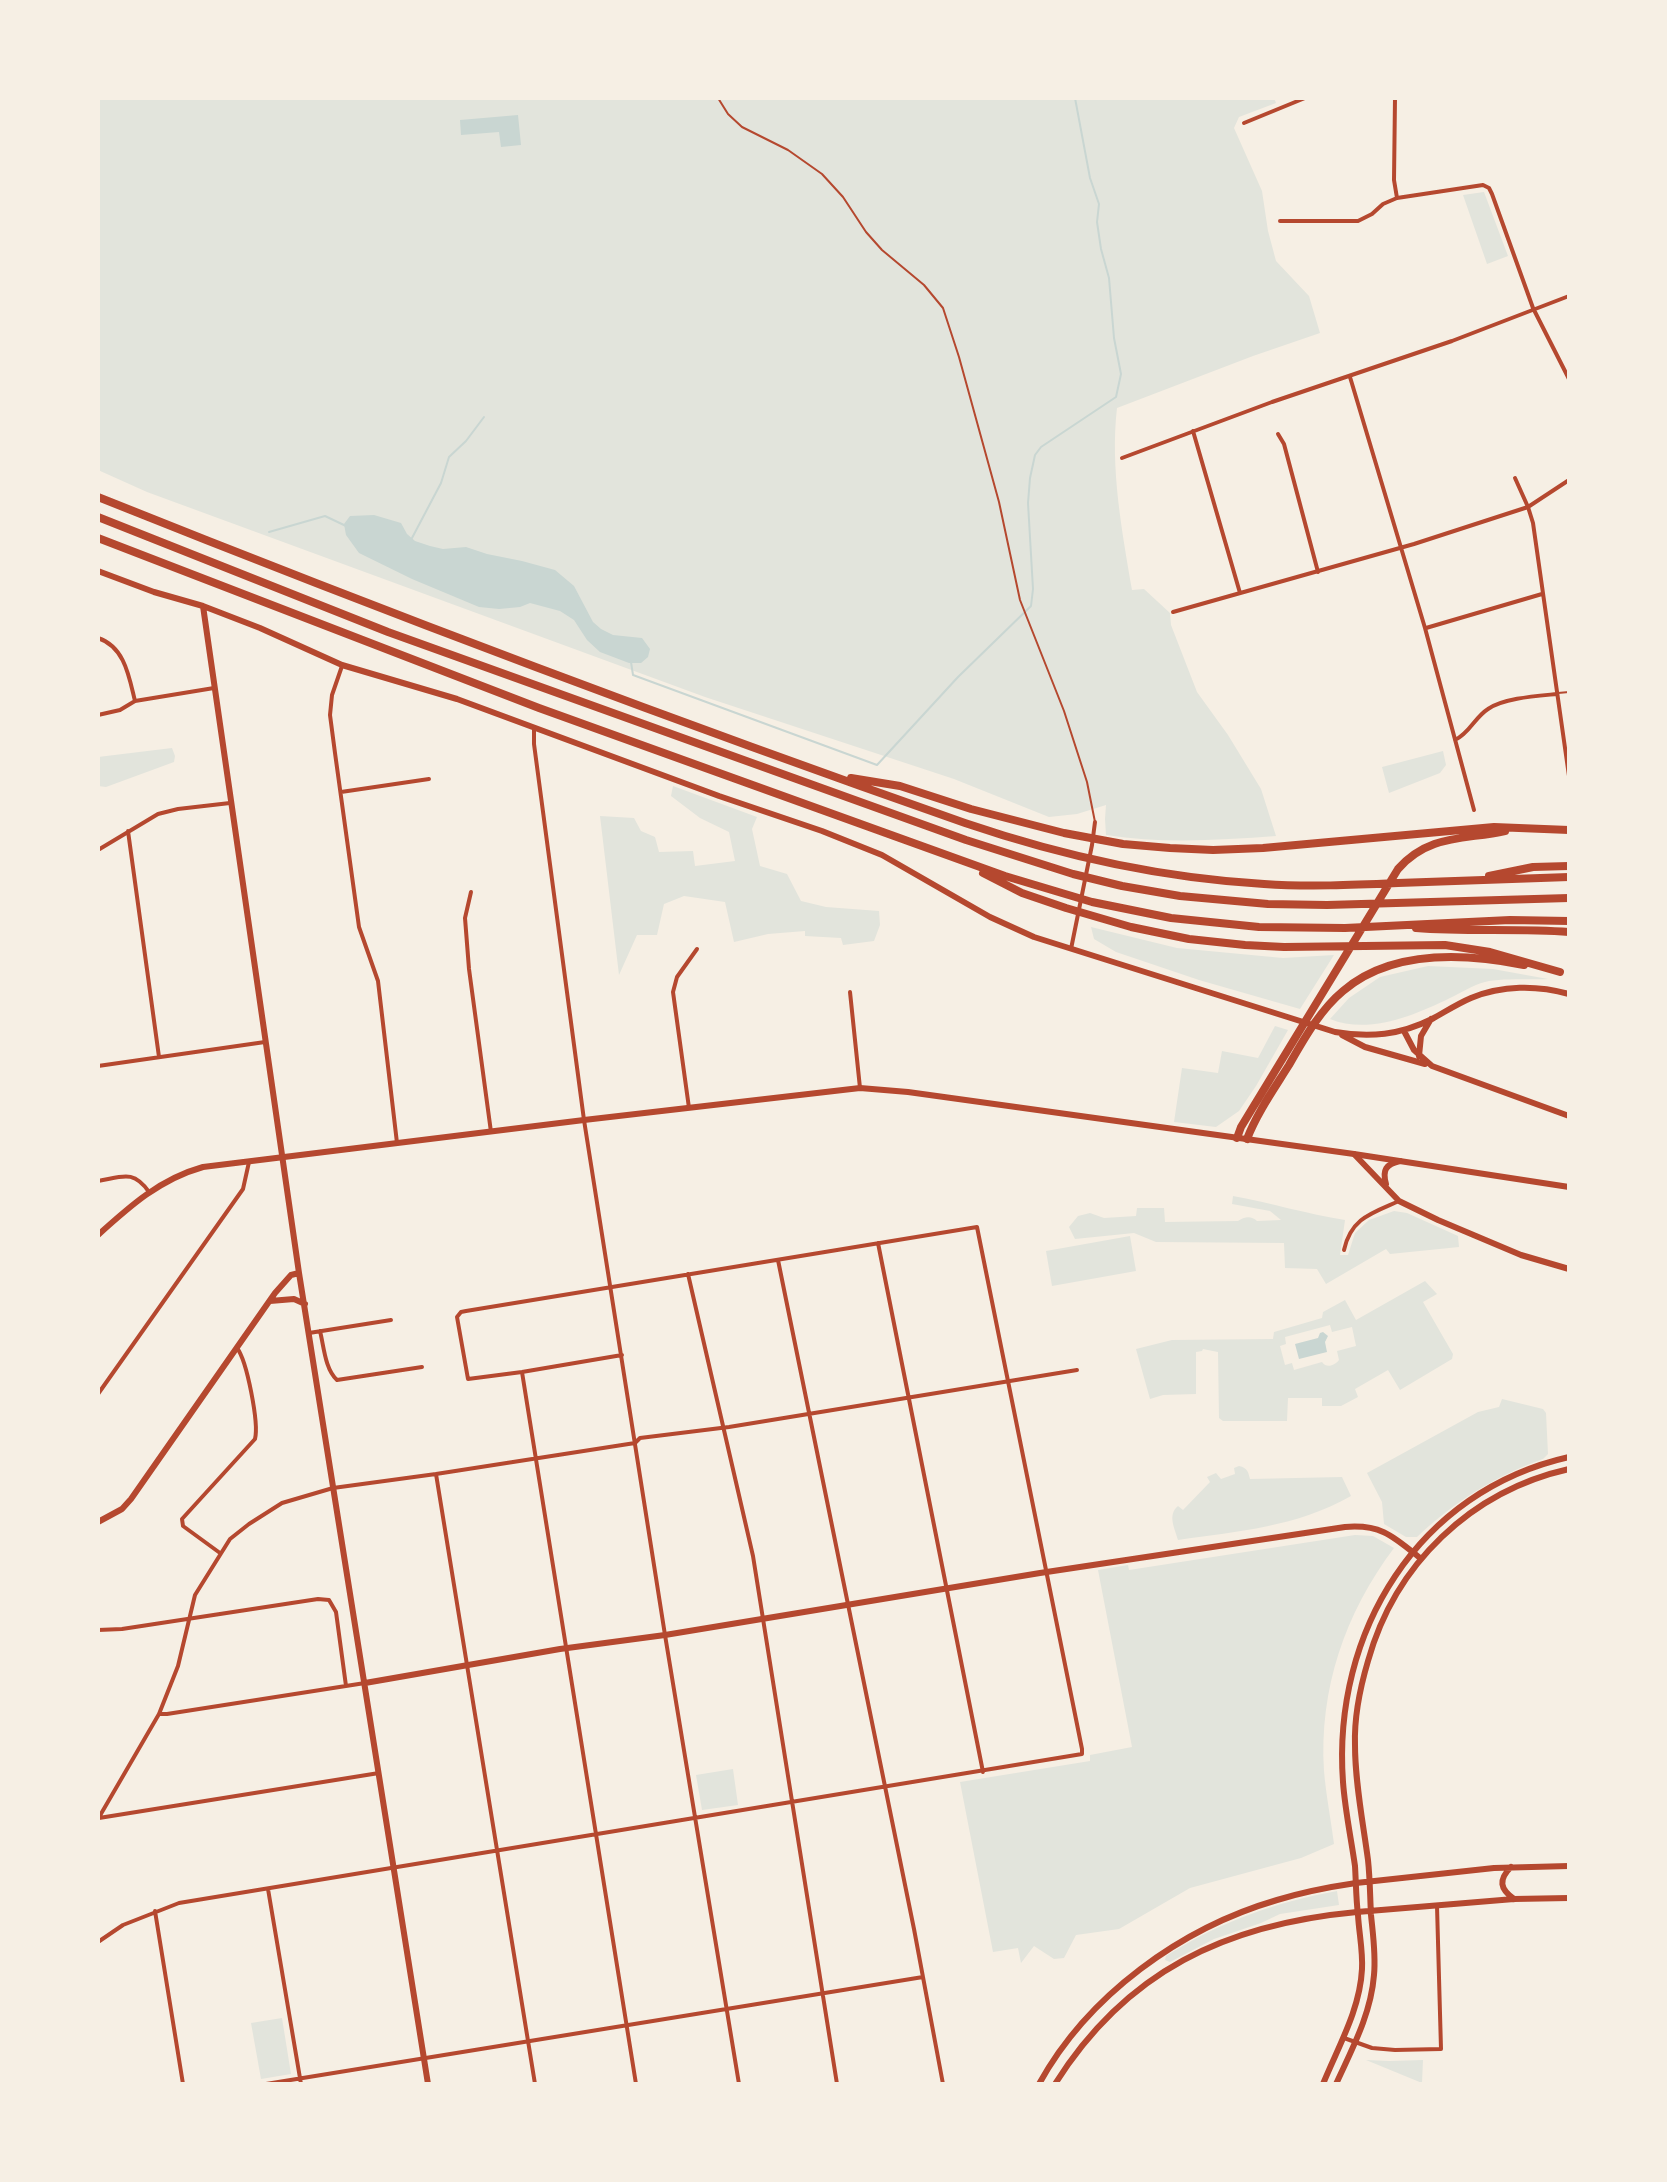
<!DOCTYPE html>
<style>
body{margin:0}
#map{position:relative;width:1667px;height:2182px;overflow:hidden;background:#f6efe4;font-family:"Fira Sans Condensed",sans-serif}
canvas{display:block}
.frame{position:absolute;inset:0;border:100px solid #f6efe4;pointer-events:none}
</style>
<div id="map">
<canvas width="1667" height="2182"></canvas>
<div class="frame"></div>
</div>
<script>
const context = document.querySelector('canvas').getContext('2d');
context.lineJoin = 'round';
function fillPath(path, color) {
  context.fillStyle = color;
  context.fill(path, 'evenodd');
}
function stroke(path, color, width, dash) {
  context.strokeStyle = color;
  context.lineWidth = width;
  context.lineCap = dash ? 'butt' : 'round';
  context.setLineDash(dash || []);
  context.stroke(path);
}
fillPath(new Path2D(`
 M98,98H1274L1276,103L1239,117L1234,128L1262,191L1268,231L1276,261L1309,296L1320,333L1253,356L1117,408C1110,468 1122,531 1132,590L1144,589L1170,613L1171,625L1197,692L1228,735L1261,789L1276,836C1219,840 1163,844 1106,835L1105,819L1106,805L1077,814L1049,817L954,779L705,697L147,492L98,470Z
 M1484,192L1508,256L1487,264L1463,195Z
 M172,748L175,756L174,762L106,787L98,786V757Z
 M1443,751L1446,765L1440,773L1389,793L1382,767Z
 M673,786L757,817L752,829L760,866L787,874L801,901L826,907L879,911L880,925L874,941L843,945L841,938L805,936V931L768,934L734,942L725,902L684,896L664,904L657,935H637L619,975L600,816L634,818L641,831L655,837L659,852L693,851L695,866L735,861L729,832L700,818L671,796Z
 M1091,927L1177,948L1283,958L1334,955L1300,1009L1199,980L1116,952L1094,939Z
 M1428,966L1493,969L1548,979C1530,980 1500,978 1485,982C1473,985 1461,993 1450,998C1415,1015 1369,1035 1330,1019L1349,998L1380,977Z
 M1275,1026L1288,1030L1256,1086L1239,1111L1216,1127L1174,1122L1182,1068L1218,1073L1222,1051L1258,1058Z
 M1233,1196C1271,1203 1307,1214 1345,1220L1340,1255H1348L1355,1233L1369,1220L1394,1211L1407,1213L1458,1236L1459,1247L1390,1254L1386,1249L1326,1284L1317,1269L1285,1268L1284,1243L1156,1242L1134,1233L1075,1239L1069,1227L1078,1216L1090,1213L1104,1218L1136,1216L1137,1208H1164L1165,1222L1238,1221C1244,1217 1251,1215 1257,1221L1281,1220L1270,1211L1232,1204Z
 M1130,1236L1136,1271L1052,1286L1046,1251Z
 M1425,1281L1437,1294L1423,1302L1453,1354L1452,1359L1400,1390L1388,1370L1355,1389L1358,1397L1341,1406H1322V1398H1288L1287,1421H1223L1219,1418L1218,1352L1203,1349L1202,1351L1196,1352V1394L1163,1395L1150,1399L1136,1349L1172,1340L1273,1339L1274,1332L1322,1318L1323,1312L1345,1300L1356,1320ZM1330,1325L1332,1332L1352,1327L1356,1346L1337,1351L1339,1360C1335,1365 1327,1369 1322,1362L1294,1370L1292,1363L1285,1365L1280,1346L1286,1344L1285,1337Z
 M1502,1399L1543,1409L1546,1413L1548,1454L1543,1459C1495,1476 1454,1502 1417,1537H1406L1384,1524L1382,1502L1367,1473L1478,1412L1499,1407Z
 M1239,1466C1248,1468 1248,1472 1250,1479L1342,1477L1351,1496C1296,1527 1240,1531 1178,1540C1175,1529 1167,1515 1178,1506L1183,1510L1210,1482L1207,1477L1216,1473L1221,1479L1235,1474L1234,1468Z
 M1355,1535L1373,1536L1394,1548C1345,1613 1319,1689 1324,1771C1326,1795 1331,1820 1334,1844L1301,1858L1190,1888L1119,1929L1076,1935L1064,1958L1054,1959L1034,1946L1021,1963L1018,1948L993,1952L960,1782L1090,1761V1755L1132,1747L1098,1570L1128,1565L1129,1570Z
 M733,1769L738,1805L702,1810L696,1775Z
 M1337,1891L1339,1905L1280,1914L1261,1923L1214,1939L1170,1962L1165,1960L1166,1956C1219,1922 1276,1902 1337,1891Z
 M282,2018L291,2074L261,2079L251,2023Z
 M1366,2060L1390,2061L1423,2060L1422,2083Z`), '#e2e4dc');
fillPath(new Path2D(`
 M518,115L521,145L501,147L499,132L461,135L460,120Z
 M374,515L401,523L407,534L415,541L430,546L443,549L466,547L487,554L522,561L555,570L574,586L593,622L601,629L613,635L642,638L650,649L648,657L641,663H629L600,652L587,640L574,620L560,611L530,603L520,607L499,609L479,607L412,579L359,553L346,535L344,524L350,516Z
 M1323,1332L1328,1336L1325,1342L1327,1352L1299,1359L1295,1344L1318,1338L1320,1333Z`), '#c9d6d2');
stroke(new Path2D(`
 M269,532L325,516L346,526
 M412,538L441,483L449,457L466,441L484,417
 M631,662L633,675L877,765L958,677L1031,606L1033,589L1028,503L1030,478L1035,455L1041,447L1116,397L1121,374L1114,338L1109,278L1101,249L1097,222L1099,204L1090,178L1075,98`), '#c9d6d2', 2);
stroke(new Path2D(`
 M718,98L728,114L742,127L788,150L822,174L843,197L866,232L882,250L924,285L943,308L959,357L999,502L1020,600L1064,711L1087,782L1095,822
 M1558,693L1569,692`), '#b5482f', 2);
stroke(new Path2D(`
 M1395,98L1394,180L1397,198
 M1244,123L1305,98
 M1280,221H1358L1372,214L1383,204L1397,198L1483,185L1489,188L1492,194L1533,308L1569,379
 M1350,377L1425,628L1474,810
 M1193,431L1240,593
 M1278,434L1284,444L1318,572
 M1122,458L1272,402L1452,341L1569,296
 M1515,478L1528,507L1533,523L1569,776
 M1173,612L1414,544L1528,507L1569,480
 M1426,628L1542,594
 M98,638C125,647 129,677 135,701
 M342,666L332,695L330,715L335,753L359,927L378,981L397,1143
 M98,715L120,710L135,701L214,688
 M534,728V744L584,1120L665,1635L739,2084
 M1455,740C1470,733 1474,718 1488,709C1504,698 1537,696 1557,694
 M341,792L429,779
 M128,831L159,1057
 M98,850L158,814L178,809L230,803
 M471,892L465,918L469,969L491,1132
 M1071,949L1092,845L1095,822
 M850,992L860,1088
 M98,1066L265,1042
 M689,1108L673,992L677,977L697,949
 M98,1181C122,1177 133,1169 149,1192
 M878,1243L983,1772
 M1344,1250C1351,1218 1372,1213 1399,1201
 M778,1260L914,1929L943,2084
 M688,1274L753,1556L837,2084
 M320,1331C324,1347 325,1369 337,1380L422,1367
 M309,1333L391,1320
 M522,1372L636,2084
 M98,1394L243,1189L249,1162
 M436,1474L535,2084
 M220,1553L183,1526L182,1519L255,1439C259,1423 247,1361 237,1348
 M98,1630L122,1629L318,1599L329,1600L336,1612L346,1686
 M159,1714H167L365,1683
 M99,1818L379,1773
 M98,1819L159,1714L178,1666L195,1595L230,1539L249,1524L282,1503L333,1488L436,1474L635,1443L640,1438L729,1427L1077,1370
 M268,1889L301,2084
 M155,1911L183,2084
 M98,1942L123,1925L179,1903L1082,1754V1749L977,1227L466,1311L461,1312L457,1317L468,1379L522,1372L622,1355
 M1344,2038L1372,2048L1395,2050L1441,2049L1437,1906
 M266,2084L923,1977`), '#b5482f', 4);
stroke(new Path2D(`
 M98,571L154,592L203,606L260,628L342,665L457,699L719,796L822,831L882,855L990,917L1034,937L1335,1032C1370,1038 1400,1035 1432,1019C1445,1012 1457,1004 1471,998C1502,985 1537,985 1569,994
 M203,606L299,1273L428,2084
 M1404,1031L1414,1050L1432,1066L1569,1116
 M1342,1035L1365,1047L1425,1064
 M1419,1056L1421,1036L1431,1019
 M1354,1154L1569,1187
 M270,1301L294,1299L305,1304
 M98,1522L122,1509L131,1499L275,1293L291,1275L299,1273
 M365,1683L560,1649L665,1635L1040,1573L1345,1527C1381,1524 1393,1536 1420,1558
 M1039,2084C1088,1995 1181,1928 1277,1900C1303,1892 1329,1887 1356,1883
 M1055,2084C1126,1971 1226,1924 1357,1912`), '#b5482f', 6);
stroke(new Path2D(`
 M1386,1184C1382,1170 1386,1164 1400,1161
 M98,1235C130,1206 160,1179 203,1167L584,1120L860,1088L908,1092L1354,1154L1399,1201L1438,1220L1521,1255L1569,1269
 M1511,1867C1498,1880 1500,1889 1514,1899
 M1356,1883L1494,1868L1569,1866
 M1357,1912L1514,1899L1569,1898
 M1323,2084C1338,2047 1360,2010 1362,1969C1363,1951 1359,1933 1358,1915C1356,1899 1356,1882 1355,1866C1351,1838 1345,1810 1343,1782C1332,1632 1418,1491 1569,1457
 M1336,2084C1352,2049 1371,2014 1374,1975C1376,1955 1373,1935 1371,1915C1370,1896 1370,1878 1368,1860C1363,1822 1355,1783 1355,1745C1354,1716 1360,1688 1368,1661C1395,1564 1471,1491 1569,1469`), '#b5482f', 6);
stroke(new Path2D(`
 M98,497C385,612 674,721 965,823C1062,856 1161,878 1264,884C1308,887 1353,885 1398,883C1455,881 1512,879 1569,877
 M98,517L388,632L966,840L1073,874L1122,886L1180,896L1268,904L1327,905L1569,898
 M98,538L539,708L1005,876L1092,902L1171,918L1259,927L1345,928L1510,920L1569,921
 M851,778L900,786L971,809L1064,833L1123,844L1170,848L1213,850L1263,848L1494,827L1569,830
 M983,873L1022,893L1066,908L1131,927L1189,939L1245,945L1284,947L1445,945L1490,952L1560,972
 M1489,876L1533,867L1569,866
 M1416,928C1467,932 1518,928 1569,932
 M1237,1138L1241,1127L1398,869C1429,834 1464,840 1505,831
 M1247,1139C1257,1113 1274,1089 1289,1065C1304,1039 1320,1010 1343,991C1392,949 1464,953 1524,965`), '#b5482f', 8);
</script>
